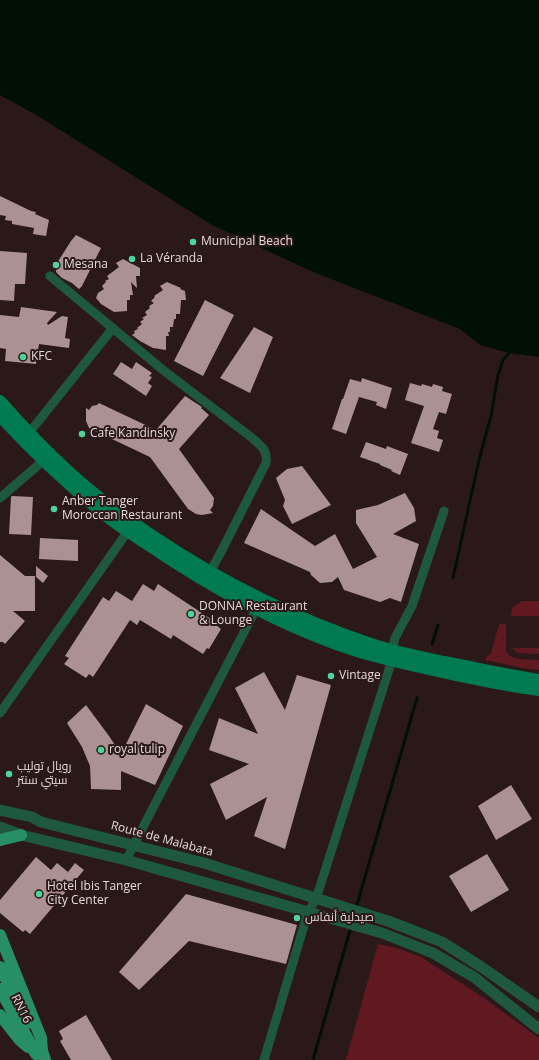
<!DOCTYPE html>
<meta charset="utf-8">
<style>
body{margin:0}
canvas{display:block;background:#2b1819}
</style>
<canvas width="539" height="1060"></canvas>
<script>
const context = document.querySelector('canvas').getContext('2d');
context.lineJoin = 'round';
function fillPath(path, color) {
  context.fillStyle = color;
  context.fill(path, 'evenodd');
}
function stroke(path, color, width, dash) {
  context.strokeStyle = color;
  context.lineWidth = width;
  context.lineCap = dash ? 'butt' : 'round';
  context.setLineDash(dash || []);
  context.stroke(path);
}
function drawText(font, color, halo, rows, align = 'center') {
  context.font = font + ' "Open Sans",Cairo,sans-serif';
  context.lineWidth = 4;
  context.setLineDash([]);
  context.textBaseline = 'middle';
  context.strokeStyle = halo;
  context.fillStyle = color;
  for (const [text, x, y, turn = 0] of rows) {
    context.save();
    context.translate(x, y);
    context.rotate((+turn || 0) * Math.PI / 180);
    context.textAlign = isNaN(turn) ? turn : align;
    if (halo) context.strokeText(text, 0, 0);
    context.fillText(text, 0, 0);
    context.restore();
  }
}
fillPath(new Path2D(`
 M522,601H539V616H511L512,608Z
 M499,624H506V652C512,661 528,659 539,660V670L523,668L486,660V657L491,654Z
 M512,648H539V654L518,653L515,651Z
 M378,944L397,948L421,957L481,996L539,1038V1060H346Z`), '#611921');
fillPath(new Path2D(`
 M0,0H539V357L509,353L480,345L460,329L313,272L212,225L38,116L0,95Z`), '#001005');
stroke(new Path2D(`
 M453,578L479,460L491,416L498,375L503,360L509,353
 M432,644L438,625
 M356,908L417,698
 M313,1060L351,927`), '#001005', 3);
fillPath(new Path2D(`
 M0,196L31,211L36,212L35,214L49,220L46,236L33,234L34,228L12,224V221L5,220L6,216L0,215Z
 M76,235L101,248L82,286L79,289L72,283L62,278L56,272L57,263L71,241Z
 M0,251L27,253L25,284H15L14,301L0,300Z
 M123,259L140,268V276H136L137,288L131,282L133,295H130V300H127V311L114,312L101,304L96,298L98,293L104,289L102,286L106,282L105,281L109,279L107,276L119,267L116,263Z
 M167,282L181,288L180,289L185,291L186,300H181L180,314H176V319H174L173,327H170V332H168L169,336H166V350L153,348L140,341L132,335L135,333L134,331L138,329L137,328L142,324L140,322L144,319L142,318L147,315L145,312L150,308L149,306L154,303L151,301L155,297L154,296L163,290L160,286Z
 M205,300L234,315L203,376L174,361Z
 M21,307L57,312L47,323L48,325L62,316L68,317L65,338L70,339L69,348L39,344L36,364L5,361L6,349L0,348V315L19,317Z
 M254,327L273,337L250,393L220,378Z
 M121,362L132,369L136,362L152,373L149,376L152,377L148,383L152,386L146,396L113,374Z
 M362,378L392,388L386,409L376,405L377,402L359,397L346,434L332,429L342,399H343L350,379L361,382Z
 M410,383L421,386L422,384L432,387L433,384L443,387L442,391L452,394L446,414L439,412L433,429L439,431L437,438L443,440L439,452L411,443L424,406L405,400Z
 M185,396L202,407L201,408L209,415L179,449L214,498L213,506L210,510L213,513L202,515L196,514L188,509L150,457L95,431L89,428L86,421V408L89,410L92,406L97,405L99,403L156,430Z
 M366,442L386,449L387,446L408,454L400,475L391,471L392,470L380,465V464L360,457Z
 M302,466L331,505L292,524L283,506L285,500L276,478L287,469Z
 M405,493L414,508L416,521L393,534L419,544L401,602L390,598L380,602L344,590L338,577L332,582L320,583L311,575L310,572L244,543L261,509L315,546L335,534L353,569L377,557L356,523V510L378,505Z
 M12,496L33,497L31,535L9,534L11,497Z
 M40,538L78,540V561L39,559Z
 M0,555L25,576H35V611H13L25,621L5,644L3,642H0Z
 M36,566L48,576L43,583L36,577Z
 M143,584L154,591L158,584L217,623L216,625L221,629L209,649L207,648L203,654L173,635L171,639L140,620L137,625L130,620L93,677L89,674L86,678L64,664L69,658L65,656L103,597L109,601L116,591L132,601Z
 M264,672L285,710L297,675L331,685L285,849L254,836L267,797L226,820L210,784L249,764L209,750L219,718L258,734L235,688Z
 M146,704L183,726L155,785L121,771V790L91,789L90,766L82,747L67,723L86,705L109,736L121,754Z
 M511,785L532,819L496,840L478,806Z
 M487,854L509,890L471,912L449,876Z
 M36,857L51,870L57,863L68,872L75,863L84,870L30,934L25,930L23,932L0,913V900Z
 M186,894L297,925L286,964L189,941L139,990L119,972Z
 M86,1015L112,1060H71L60,1041L63,1039L59,1031Z`), '#ab9191');
stroke(new Path2D(`
 M50,276L163,370L251,437C261,446 268,450 266,463L221,552L210,572
 M29,433L113,328
 M0,498L43,461
 M392,650L395,638L412,606L444,511
 M0,713L128,531
 M126,860L256,609
 M264,1060L308,912L316,899L392,660`), '#1e593f', 9);
stroke(new Path2D(`
 M0,810L32,817L41,822L204,863L388,921L414,931L442,942L480,966L539,1007
 M0,827L21,835L126,860L382,933L433,953L455,966L474,977L539,1029`), '#1e593f', 11);
stroke(new Path2D(`
 M0,401C22,426 45,450 70,473C95,496 123,516 151,535C221,582 297,620 377,646C399,653 422,657 444,662C476,668 507,675 539,680
 M0,416C31,450 64,481 99,510C115,524 133,535 150,546C209,586 272,621 339,645C365,655 393,661 420,667C460,676 499,685 539,690`), '#007a51', 12);
stroke(new Path2D(`
 M0,840L21,835
 M0,935L41,1038L42,1051L45,1060
 M0,967L28,1023
 M0,989L36,1054
 M0,1015L20,1040L28,1047`), '#288f64', 12);
for (const [x, y, r, color] of [
 [193,242,4,"#4ed399"],
 [132,259,4,"#4ed399"],
 [56,265,4,"#4ed399"],
 [23,357,4,"#4ed399"],
 [82,434,4,"#4ed399"],
 [54,509,4,"#4ed399"],
 [191,614,4,"#4ed399"],
 [331,676,4,"#4ed399"],
 [101,750,4,"#4ed399"],
 [9,774,4,"#4ed399"],
 [39,894,4,"#4ed399"],
 [297,918,4,"#4ed399"]
]) {
  const dot = new Path2D();
  dot.arc(x, y, r, 0, 2 * Math.PI);
  context.fillStyle = color;
  context.fill(dot);
  stroke(dot, '#2b1819', 1.5);
}
drawText('12px', '#e7d9d9', '#2b1819', [
 ["Municipal Beach",201,242],
 ["La Véranda",140,259],
 ["Mesana",64,265],
 ["KFC",31,357],
 ["Cafe Kandinsky",90,434],
 ["Anber Tanger",62,502],
 ["Moroccan Restaurant",62,516],
 ["DONNA Restaurant",199,607],
 ["& Lounge",199,621],
 ["Vintage",339,676],
 ["royal tulip",109,750],
 ["رويال توليب",17,767],
 ["سيتي سنتر",17,781],
 ["Hotel Ibis Tanger",47,887],
 ["City Center",47,901],
 ["صيدلية أنفاس",305,918]
], 'left');
drawText('12px', '#e7d9d9', '#2b1819', [
 ["Route de Malabata",162,839,15],
 ["RN16",21,1009,63]
]);
</script>
